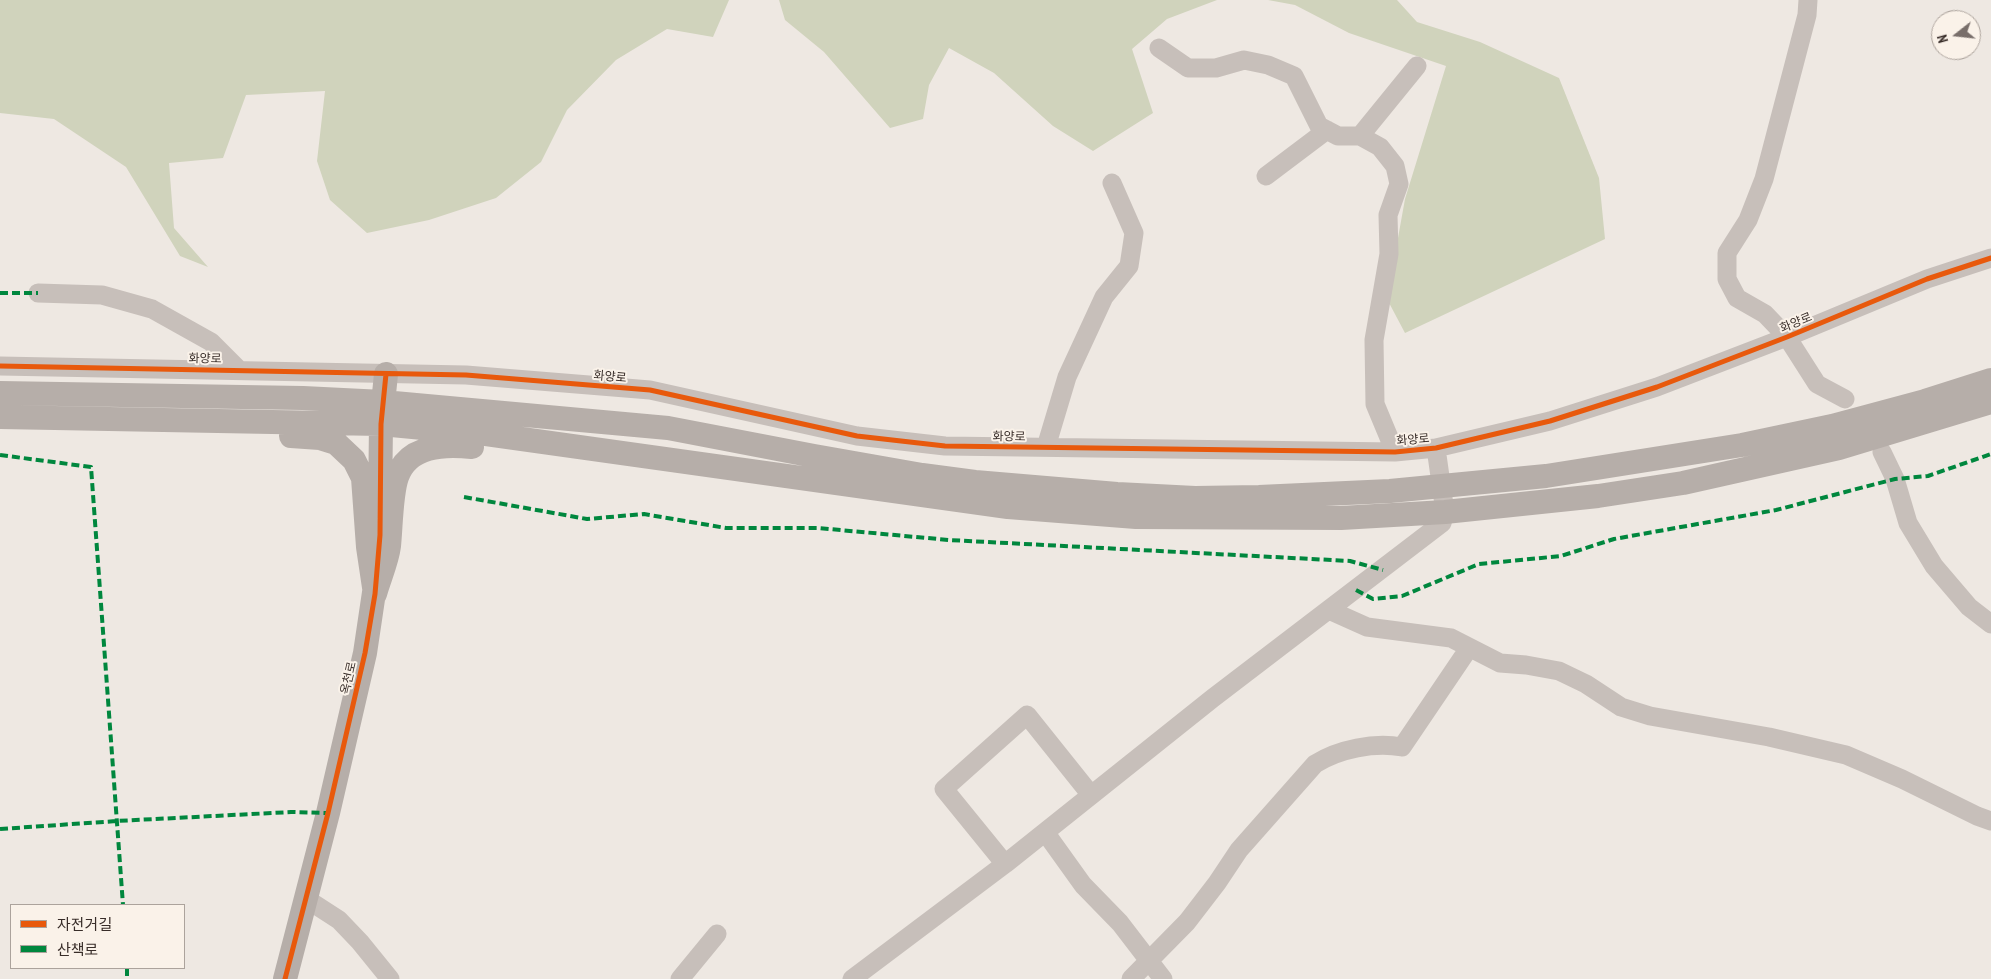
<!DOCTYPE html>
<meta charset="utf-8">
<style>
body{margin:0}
#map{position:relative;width:1991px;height:979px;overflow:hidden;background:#eee8e2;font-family:"PT Sans Narrow","Noto Sans KR",sans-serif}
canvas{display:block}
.legend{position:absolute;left:10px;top:904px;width:175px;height:65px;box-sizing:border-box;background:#faf2e9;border:1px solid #aca39c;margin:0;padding:6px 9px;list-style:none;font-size:15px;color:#382d29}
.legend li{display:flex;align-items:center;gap:10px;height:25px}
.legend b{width:25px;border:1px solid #aca39c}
.north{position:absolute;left:1931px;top:10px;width:50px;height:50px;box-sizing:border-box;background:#faf2e9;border:1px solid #aca39c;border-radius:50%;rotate:254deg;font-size:14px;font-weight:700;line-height:20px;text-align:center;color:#382d29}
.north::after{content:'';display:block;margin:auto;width:18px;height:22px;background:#786e6a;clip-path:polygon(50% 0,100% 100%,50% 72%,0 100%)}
</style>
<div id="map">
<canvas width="1991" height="979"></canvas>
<ul class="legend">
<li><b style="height:6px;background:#e8590c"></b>자전거길</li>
<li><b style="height:6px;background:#00873e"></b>산책로</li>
</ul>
<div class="north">N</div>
</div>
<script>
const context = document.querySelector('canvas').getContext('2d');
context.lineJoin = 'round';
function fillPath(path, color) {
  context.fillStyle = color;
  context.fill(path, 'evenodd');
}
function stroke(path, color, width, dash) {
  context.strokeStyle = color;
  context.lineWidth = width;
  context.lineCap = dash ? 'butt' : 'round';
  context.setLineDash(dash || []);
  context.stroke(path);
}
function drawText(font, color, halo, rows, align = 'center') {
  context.font = font + ' "PT Sans Narrow","Noto Sans KR",sans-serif';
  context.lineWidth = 4;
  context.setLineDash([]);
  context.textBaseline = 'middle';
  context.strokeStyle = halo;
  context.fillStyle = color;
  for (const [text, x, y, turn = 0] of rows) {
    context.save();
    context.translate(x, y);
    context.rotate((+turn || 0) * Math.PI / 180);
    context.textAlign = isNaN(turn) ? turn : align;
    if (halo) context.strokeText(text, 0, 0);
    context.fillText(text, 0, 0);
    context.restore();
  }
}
fillPath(new Path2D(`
 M0,0H729L713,37L667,29L616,60L567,110L541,162L496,198L429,220L367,233L330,200L317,161L325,91L246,95L223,158L169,163L174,228L208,267L180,256L126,167L54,119L0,113Z
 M779,0H1217L1167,19L1132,49L1153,113L1093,151L1053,126L994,73L949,48L929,85L923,119L890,128L824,52L785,20Z
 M1268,0H1397L1417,22L1480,42L1559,78L1599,178L1605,239L1405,333L1387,299L1405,199L1446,66L1349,33L1295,5Z`), '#d0d3bc');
stroke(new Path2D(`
 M1808,0L1807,15L1764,179L1748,220L1727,253V279L1737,298L1765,314L1787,337L1817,384L1845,399
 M1159,48L1188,68H1216L1244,60L1268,65L1294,76L1319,126L1338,136H1360L1380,147L1395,166L1399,184L1388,215L1389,254L1374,340L1375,404L1395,452
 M1360,136L1417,66
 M1266,176L1327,130
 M38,293L102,295L152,309L211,342L238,369
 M0,366L466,375L650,390L857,436L945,446L1395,452L1436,448L1550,421L1657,387L1787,337L1927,279L1991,258
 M1046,447L1067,377L1104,297L1129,266L1134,233L1112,183
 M1882,452L1895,479L1908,523L1934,566L1969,607L1991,624
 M1329,610L1367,627L1451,638L1500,663L1526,665L1559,671L1586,684L1621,707L1650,716L1769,737L1846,755L1902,779L1977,816L1991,821
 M1045,832L1083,885L1120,923L1163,979
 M1005,864L944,789L1027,715L1091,795
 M305,898L339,920L360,942L390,979
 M680,979L717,934
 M852,979L1005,864L1213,698L1442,523L1445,512L1436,448
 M1131,979L1187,922L1217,883L1239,850L1315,764C1339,749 1374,742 1402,747L1469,648`), '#c7bfba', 19);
stroke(new Path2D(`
 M0,393L303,398L383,402L668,428L814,456L922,475L975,482L1117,494L1195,498L1259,497L1390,491L1546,476L1742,445L1832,426L1925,401L1991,380
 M0,417L381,424L486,434L1008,507L1136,517L1341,518L1445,512L1598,496L1683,483L1839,448L1991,402
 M291,436L320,438L336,443L354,460L363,478L368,547L375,594C379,579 387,562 389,546C391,527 391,494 397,477C408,445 444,444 472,447
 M380,506L381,424L386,374
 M285,979L328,813L365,653L376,579`), '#b6aea9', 24);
stroke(new Path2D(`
 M0,293H38
 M0,455L91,467L123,905
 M464,497L587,519L644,514L726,528H818L949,540L1350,561L1383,570
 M1356,590L1373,599L1402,596L1479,564L1561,556L1614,539L1776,510L1895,479L1928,476L1991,454
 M0,829L117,821L291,812L328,813
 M127,968V979`), '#00873e', 4, [8, 4]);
stroke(new Path2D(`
 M0,366L466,375L650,390L857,436L945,446L1395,452L1436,448L1550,421L1657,387L1787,337L1927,279L1991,258
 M285,979L328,813L365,653L375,594L380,535L381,424L386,374`), '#e8590c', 5);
drawText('12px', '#382d29', '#faf2e9', [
 ["화양로",1796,323,-22],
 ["화양로",205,359,1],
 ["화양로",610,377,5],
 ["화양로",1009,437,1],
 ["화양로",1413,440,-5],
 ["옥천로",349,678,-77]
]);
</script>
